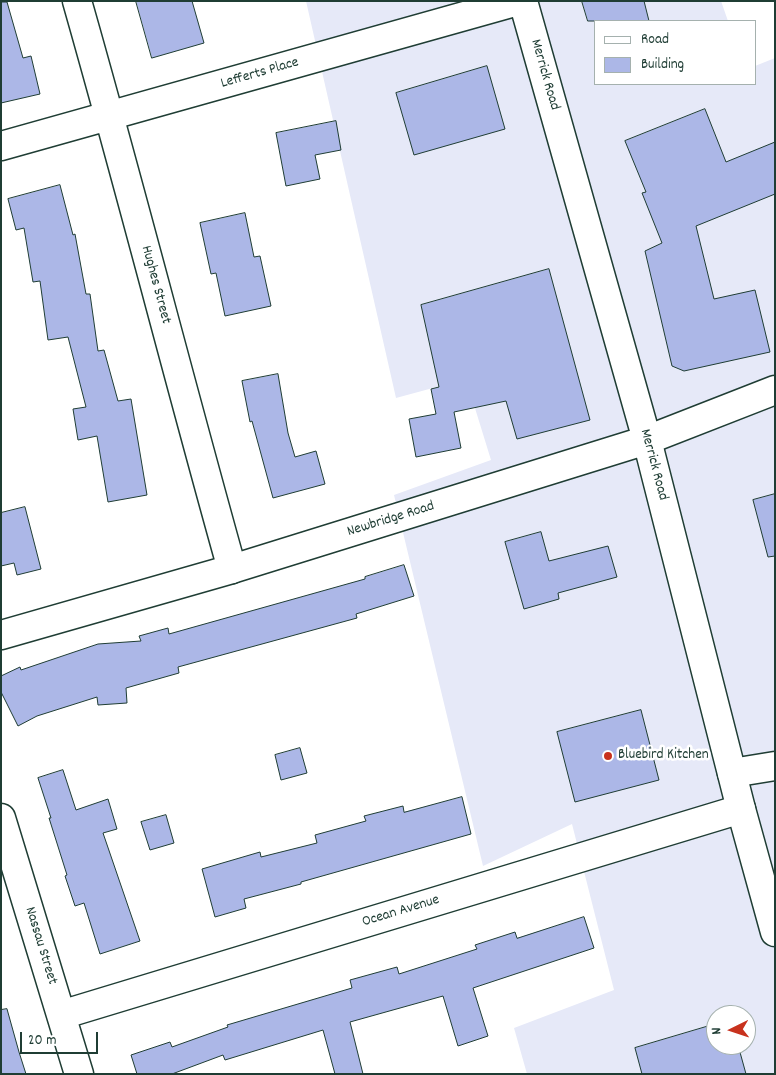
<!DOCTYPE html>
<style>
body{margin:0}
#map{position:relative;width:776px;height:1075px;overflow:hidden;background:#fff;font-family:Dekko,sans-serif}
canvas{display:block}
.frame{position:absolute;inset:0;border:2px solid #1f3d34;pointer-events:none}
.legend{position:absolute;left:594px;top:20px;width:162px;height:65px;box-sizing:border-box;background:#fff;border:1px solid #a5b1ae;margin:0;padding:6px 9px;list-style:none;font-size:15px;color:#1f3d34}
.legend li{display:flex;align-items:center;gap:10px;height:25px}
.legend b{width:25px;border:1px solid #a5b1ae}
.north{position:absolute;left:706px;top:1005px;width:50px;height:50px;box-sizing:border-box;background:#fff;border:1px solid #a5b1ae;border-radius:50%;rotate:266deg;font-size:14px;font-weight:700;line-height:20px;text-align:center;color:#1f3d34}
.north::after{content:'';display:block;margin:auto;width:18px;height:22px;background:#c8321e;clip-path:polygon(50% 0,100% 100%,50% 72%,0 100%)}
.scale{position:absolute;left:20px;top:1032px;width:78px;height:22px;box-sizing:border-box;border:2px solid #1f3d34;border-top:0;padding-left:6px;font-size:15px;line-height:18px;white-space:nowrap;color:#1f3d34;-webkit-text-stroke:4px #fff;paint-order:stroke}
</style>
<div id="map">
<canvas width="776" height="1075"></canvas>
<div class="frame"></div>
<ul class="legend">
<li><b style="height:6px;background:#fff"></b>Road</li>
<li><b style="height:14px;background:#acb7e7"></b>Building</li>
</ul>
<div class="north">N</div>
<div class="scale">20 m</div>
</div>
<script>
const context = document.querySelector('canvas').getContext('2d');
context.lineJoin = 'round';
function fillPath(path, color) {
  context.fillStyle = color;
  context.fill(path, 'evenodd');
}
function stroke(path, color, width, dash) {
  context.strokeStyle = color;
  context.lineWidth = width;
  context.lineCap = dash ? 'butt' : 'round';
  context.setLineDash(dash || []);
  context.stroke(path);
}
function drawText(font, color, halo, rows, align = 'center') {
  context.font = font + ' Dekko,sans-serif';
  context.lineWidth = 5;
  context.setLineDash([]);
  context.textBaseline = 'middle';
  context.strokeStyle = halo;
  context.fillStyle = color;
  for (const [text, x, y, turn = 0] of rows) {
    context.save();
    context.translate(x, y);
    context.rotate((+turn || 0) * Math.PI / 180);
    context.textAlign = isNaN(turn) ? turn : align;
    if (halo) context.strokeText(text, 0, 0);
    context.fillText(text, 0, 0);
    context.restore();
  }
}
fillPath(new Path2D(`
 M306,1H721L728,21H595V84H755V66L775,58V1074H527L514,1028L614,990L572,824L483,866L394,495L491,460L466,379L396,398ZM716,1015H746V1045H716Z`), '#e6e9f8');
const building = new Path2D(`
 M136,1H192L204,43L152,58Z
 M582,1H644L649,21H588Z
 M1,2H7L23,58L31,56L40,94L1,103Z
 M487,66L505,129L414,155L396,93Z
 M705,109L726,162L775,142V194L696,226L714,299L755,290L770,352L684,371L672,366L645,251L662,243L642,193L646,192L625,141Z
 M336,121L341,150L315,155L320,179L286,186L276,133Z
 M60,185L73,235L75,234L86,294H90L98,351L104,350L118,401L131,399L147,495L108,502L97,436L78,440L73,409L86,407L68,337L48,340L40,281L33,282L24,228L16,230L8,199Z
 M245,213L254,257L260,256L271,306L225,316L216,273L211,274L200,223Z
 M549,269L590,420L517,439L506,401L454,412L461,448L416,457L409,419L436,414L431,389L439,387L421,305Z
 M278,374L288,433L295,457L316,451L325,484L273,498L252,421L250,422L242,381Z
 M775,494V556L768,557L753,500Z
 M25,507L41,569L17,575L14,563L1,566V513Z
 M541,532L549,561L608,546L617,577L558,593L559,599L524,609L505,542Z
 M404,565L414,596L356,614L357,618L178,667L179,673L126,688L127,703L98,705L97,697L37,716L18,726L1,692V676L20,667L21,670L98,644L141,641L139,636L168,628L169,634L365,579V577Z
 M641,710L659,780L575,802L557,732Z
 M300,748L307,773L281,780L275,755Z
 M63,770L76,810L108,799L117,829L103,833L140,941L100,954L84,903L75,906L65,876L67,875L49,818H51L38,778Z
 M462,797L471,834L301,882V884L244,899L246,908L215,917L202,869L260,852L261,857L317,843L315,835L366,821L364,816L403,806L404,812Z
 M166,815L174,843L150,850L141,822Z
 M584,917L594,948L473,988L488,1036L458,1046L443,996L350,1022L363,1074H335L323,1030L225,1060L223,1055L172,1074H137L131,1055L170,1042L172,1047L228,1027L227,1025L352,988L350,980L397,967L399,974L477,949L475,945L515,932L517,938Z
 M7,1009L19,1052L26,1074H1V1010Z
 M716,1024V1045H738L746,1074H642L635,1048Z`);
fillPath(building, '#acb7e7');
stroke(building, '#1f3d34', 1);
const minor = new Path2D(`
 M77,1C131,190 179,380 232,569
 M1,146L518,1
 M732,773L775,766
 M1,818L79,1074
 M61,1015L741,809`);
const tertiary = new Path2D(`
 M647,440L775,390`);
const primary = new Path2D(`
 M523,1L647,440L741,809L775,932
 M1,635L232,569L647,440`);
stroke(minor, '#1f3d34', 31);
stroke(tertiary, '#1f3d34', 31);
stroke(primary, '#1f3d34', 31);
stroke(minor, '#fff', 28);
stroke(tertiary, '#fff', 28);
stroke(primary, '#fff', 28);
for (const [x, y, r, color] of [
 [608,756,5,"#c8321e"]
]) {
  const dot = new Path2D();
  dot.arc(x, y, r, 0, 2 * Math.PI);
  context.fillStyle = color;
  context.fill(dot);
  stroke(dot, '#fff', 2);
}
drawText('15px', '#1f3d34', '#fff', [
 ["Lefferts Place",260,74,-16],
 ["Merrick Road",544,75,74],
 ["Hughes Street",155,285,75],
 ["Merrick Road",653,465,75],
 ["Newbridge Road",391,520,-17],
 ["Ocean Avenue",401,912,-17],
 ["Nassau Street",40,946,73]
]);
drawText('15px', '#1f3d34', '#fff', [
 ["Bluebird Kitchen",618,756]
], 'left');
</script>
